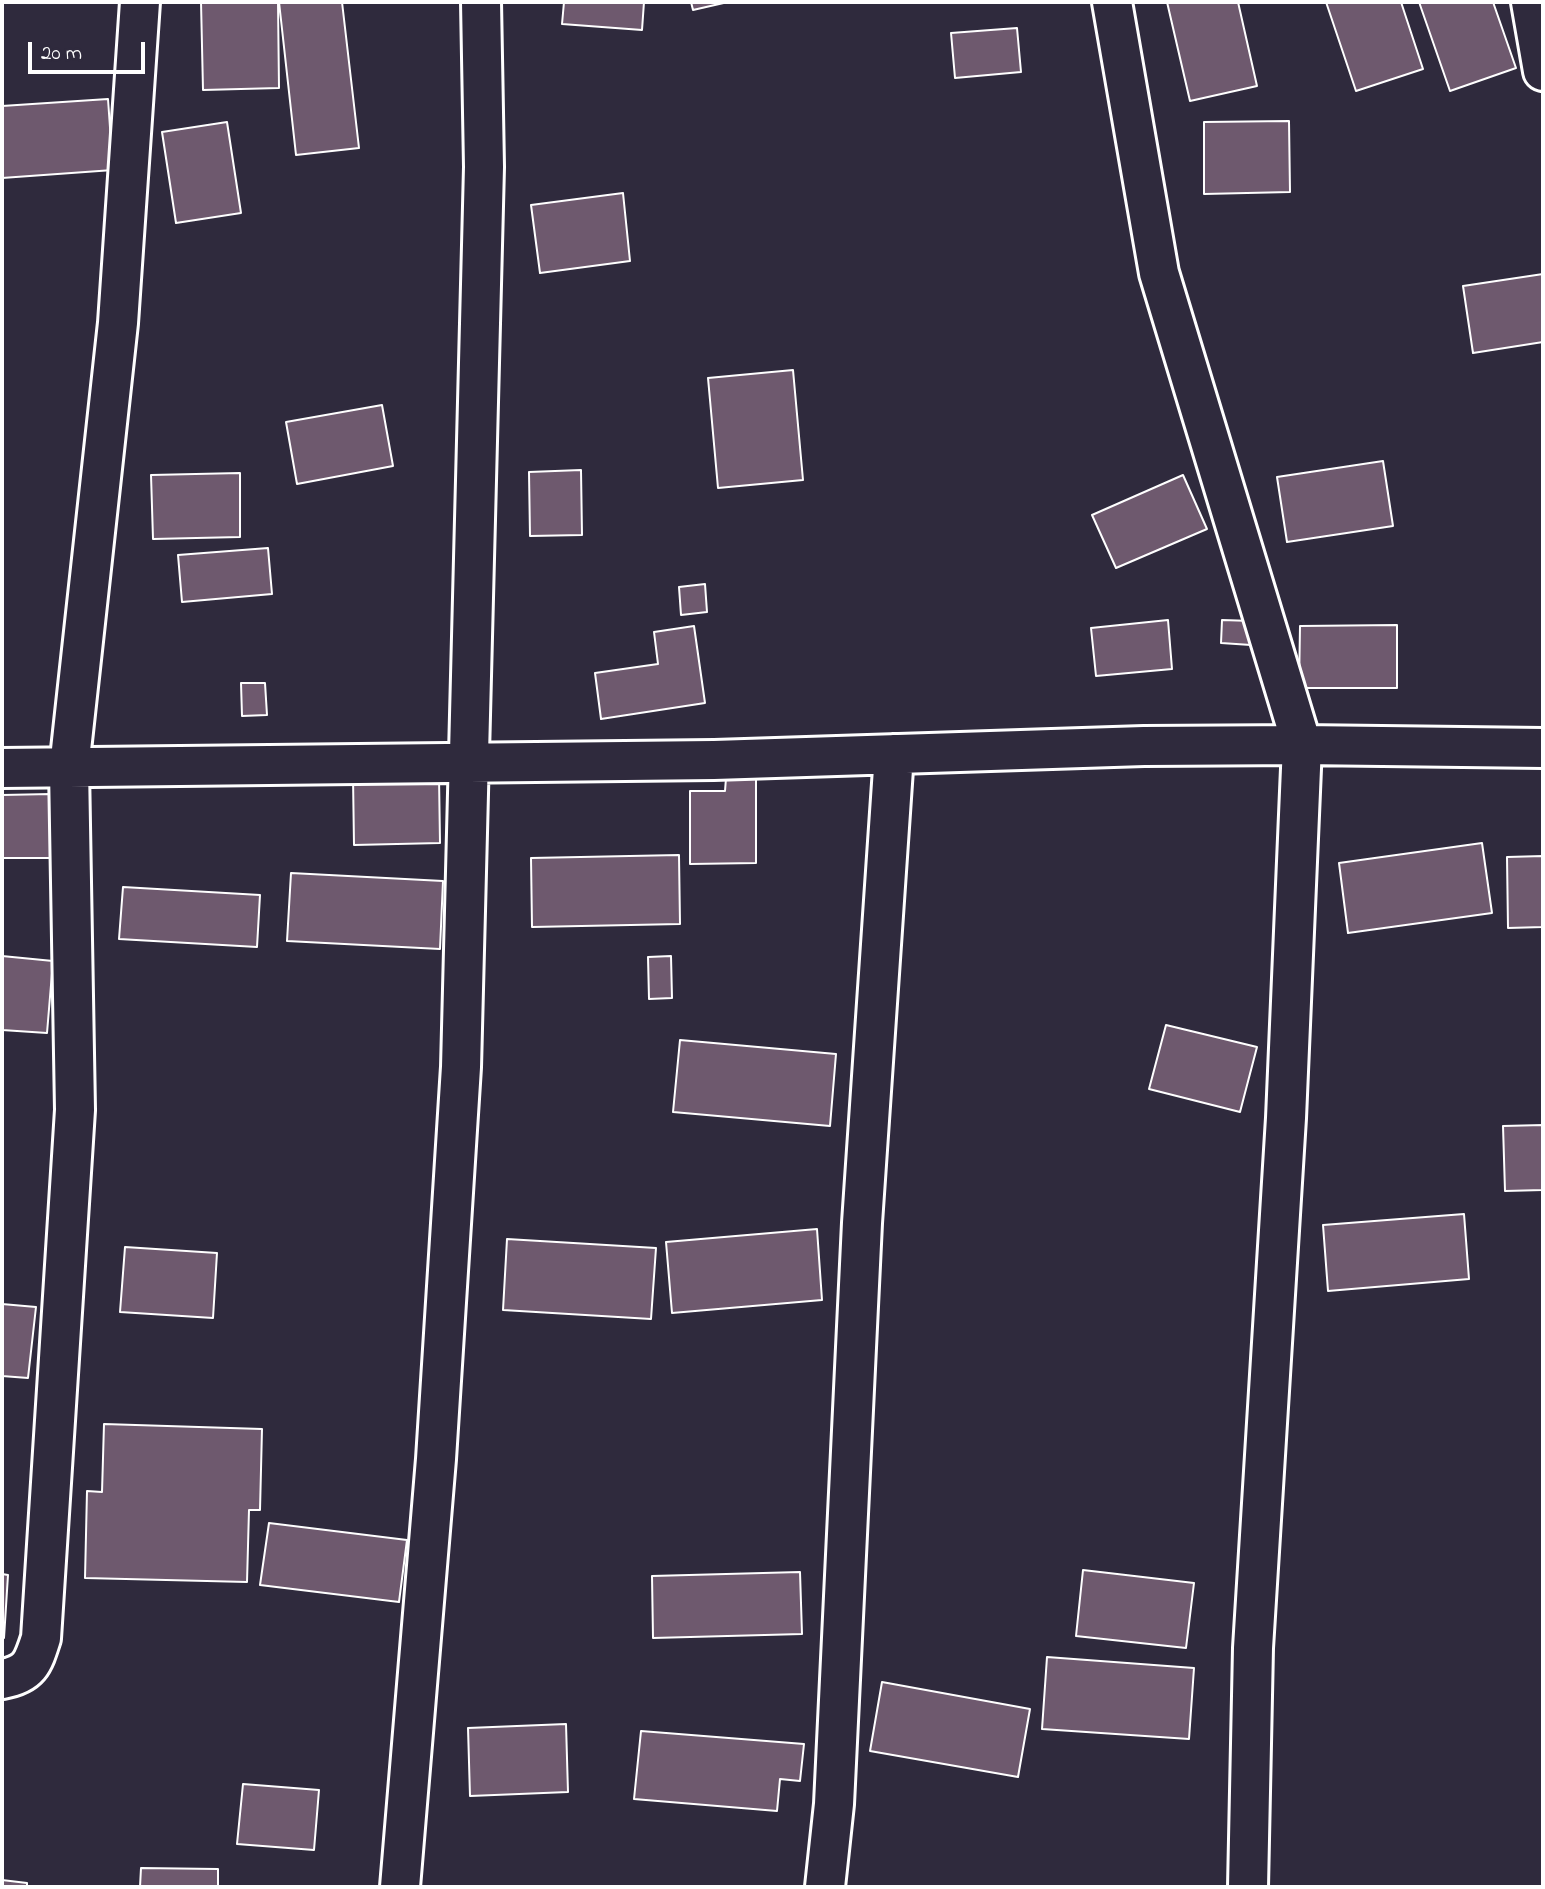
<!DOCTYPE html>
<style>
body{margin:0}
#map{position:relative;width:1545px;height:1889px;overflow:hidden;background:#2f2a3d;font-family:"Indie Flower",sans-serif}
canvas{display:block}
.frame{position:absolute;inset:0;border:4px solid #fff;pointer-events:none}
.scale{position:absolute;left:28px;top:42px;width:117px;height:32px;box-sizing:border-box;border:4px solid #fff;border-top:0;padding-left:9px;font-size:21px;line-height:24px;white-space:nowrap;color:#fff;-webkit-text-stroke:5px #2f2a3d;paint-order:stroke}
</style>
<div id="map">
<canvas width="1545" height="1889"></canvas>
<div class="frame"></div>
<div class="scale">20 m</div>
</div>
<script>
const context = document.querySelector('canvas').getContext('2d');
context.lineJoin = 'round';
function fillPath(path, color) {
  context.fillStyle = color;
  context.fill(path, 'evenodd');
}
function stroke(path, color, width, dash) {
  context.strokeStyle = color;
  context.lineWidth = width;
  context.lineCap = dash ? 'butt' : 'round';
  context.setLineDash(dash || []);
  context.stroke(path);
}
const building = new Path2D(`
 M201,2H278L279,88L203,90Z
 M279,2H342L359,148L296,155Z
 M564,2H644L642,30L562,24Z
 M691,2H728L693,10Z
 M1167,2H1238L1257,86L1190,101Z
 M1326,2H1401L1423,69L1356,91Z
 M1419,2H1493L1516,68L1450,91Z
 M1017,28L1021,72L955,78L951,33Z
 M108,99L113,170L2,178V106Z
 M1289,121L1290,192L1204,194V122Z
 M227,122L241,213L176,223L162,132Z
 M623,193L630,261L540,273L531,205Z
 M1543,274V342L1473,353L1463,286Z
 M793,370L803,480L718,488L708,378Z
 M382,405L393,466L297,484L286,422Z
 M1383,461L1393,526L1287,542L1277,477Z
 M581,470L582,535L530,536L529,472Z
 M240,473V537L153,539L151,475Z
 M1183,475L1207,529L1116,568L1092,515Z
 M268,548L272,594L182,602L178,555Z
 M705,584L707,612L681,615L679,587Z
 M1168,620L1172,669L1096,676L1091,628Z
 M1222,620L1252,621L1251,645L1221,643Z
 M1397,625V688H1299L1300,626Z
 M694,626L705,703L601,719L595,673L658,664L654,632Z
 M241,683H265L267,715L242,716Z
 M439,776L440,843L354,845L353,777Z
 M726,778H756V863L690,864V791H725Z
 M51,794L52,858H2V795Z
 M1482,843L1492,913L1348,933L1339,863Z
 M679,855L680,924L532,927L531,858Z
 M1543,856V927L1508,928L1507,857Z
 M291,873L443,881L440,949L287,941Z
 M123,887L260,895L257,947L119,939Z
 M2,956L53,961L47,1033L2,1030Z
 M671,956L672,998L649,999L648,957Z
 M1166,1025L1257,1047L1240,1112L1149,1089Z
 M680,1040L836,1054L830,1126L673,1112Z
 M1543,1125V1190L1505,1191L1503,1126Z
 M1464,1214L1469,1279L1328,1291L1323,1225Z
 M817,1229L822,1300L672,1313L666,1242Z
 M507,1239L656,1248L651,1319L503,1310Z
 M125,1247L217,1253L213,1318L120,1312Z
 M2,1304L36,1307L28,1378L2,1376Z
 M104,1424L262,1429L260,1510H249L247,1582L85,1578L87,1491L102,1492Z
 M269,1523L407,1540L399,1602L260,1585Z
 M1083,1570L1194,1583L1186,1648L1076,1636Z
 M800,1572L802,1634L653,1638L652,1576Z
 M2,1574L8,1575L4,1638H2Z
 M1047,1657L1194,1668L1189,1739L1042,1729Z
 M882,1682L1030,1709L1018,1777L870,1751Z
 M566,1724L568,1792L470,1796L468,1728Z
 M641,1731L804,1744L800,1781L780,1779L777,1811L634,1799Z
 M243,1784L319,1790L314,1850L237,1844Z
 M141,1868L218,1869V1887H140Z
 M2,1880L27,1883V1887H2Z`);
fillPath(building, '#6e596e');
stroke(building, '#fff', 2);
const minor = new Path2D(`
 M1112,2L1159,273L1302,745L1286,1118L1253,1648L1248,1887
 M1531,2L1543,71
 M2,768L714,760L1144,746L1302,745L1543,748
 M2,1679C30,1674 33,1663 41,1638L75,1110L69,768L118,323L140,2
 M400,1887L436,1459L461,1067L484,167L481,2
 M825,1887L834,1804L862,1223L894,754`);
stroke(minor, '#fff', 44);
stroke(minor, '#2f2a3d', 38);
</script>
